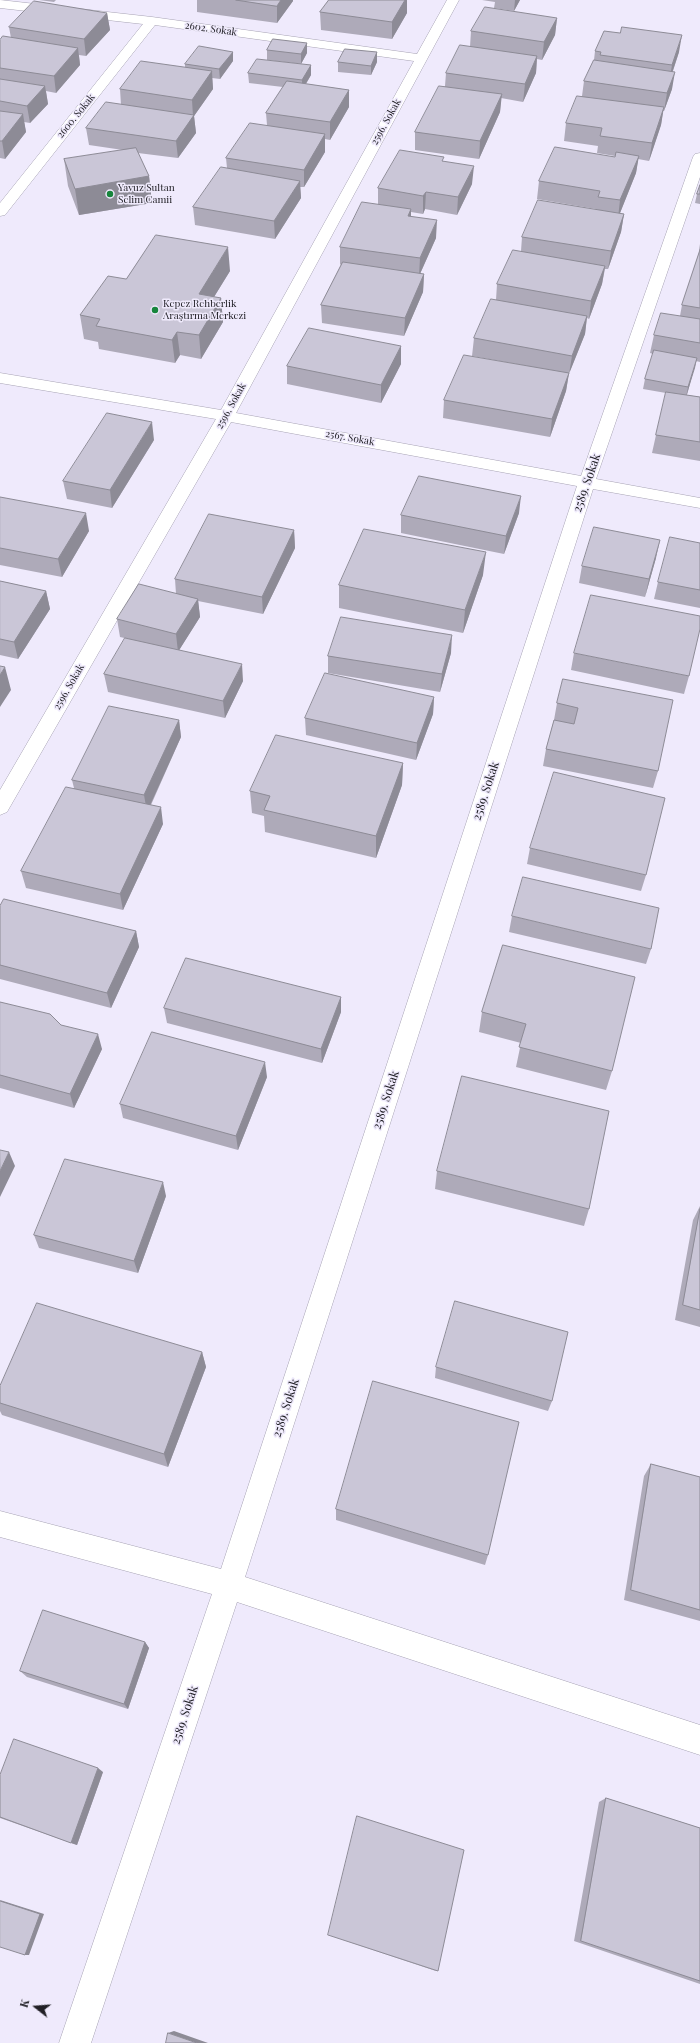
<!DOCTYPE html>
<meta charset="utf-8">
<style>
body{margin:0}
#map{position:relative;width:700px;height:2043px;overflow:hidden;background:#efeafc;font-family:"Playfair Display",serif}
canvas{display:block}
.north{position:absolute;left:16px;top:1987px;width:40px;height:40px;-webkit-text-stroke:3px #efeafc;paint-order:stroke;rotate:287deg;font-size:11px;font-weight:700;line-height:16px;text-align:center;color:#212026}
.north::after{content:'';display:block;margin:auto;width:14px;height:18px;background:#212026;clip-path:polygon(50% 0,100% 100%,50% 72%,0 100%)}
</style>
<div id="map">
<canvas width="700" height="2043"></canvas>
<div class="north">K</div>
</div>
<script>
const context = document.querySelector('canvas').getContext('2d');
context.lineJoin = 'round';
function stroke(path, color, width, dash) {
  context.strokeStyle = color;
  context.lineWidth = width;
  context.lineCap = dash ? 'butt' : 'round';
  context.setLineDash(dash || []);
  context.stroke(path);
}
function fillPath(path, color) {
  context.fillStyle = color;
  context.fill(path, 'evenodd');
}
function drawText(font, color, halo, rows, align = 'center') {
  context.font = font + ' "Playfair Display",serif';
  context.lineWidth = 3;
  context.setLineDash([]);
  context.textBaseline = 'middle';
  context.strokeStyle = halo;
  context.fillStyle = color;
  for (const [text, x, y, turn = 0] of rows) {
    context.save();
    context.translate(x, y);
    context.rotate((+turn || 0) * Math.PI / 180);
    context.textAlign = isNaN(turn) ? turn : align;
    if (halo) context.strokeText(text, 0, 0);
    context.fillText(text, 0, 0);
    context.restore();
  }
}
const street = new Path2D(`
 M0,0L152,17L417,54L447,0H459L236,413L581,476L693,157L695,154L700,153V177L596,479L700,498V508L593,489L245,1577L700,1725V1755L237,1602L91,2043H59L212,1594L0,1537V1511L221,1569L577,486L231,422L7,812L0,815V790L216,419L0,383V373L221,410L414,61L155,25L5,215L0,216V203L143,24L0,8Z`);
stroke(street, '#a7a3b4', 1);
fillPath(street, '#fff');
fillPath(new Path2D(`
 M39,0H56L54,2Z
 M197,0H293V1L277,23L197,12Z
 M329,0H407V13L392,39L321,30L320,12Z
 M482,0H520L514,11L494,8L495,2Z
 M107,13L110,30L86,56L79,55L80,65L56,93L46,91L48,104L30,123L24,122L26,132L5,159L0,158V40L11,38L9,27Z
 M557,18L555,35L542,60L537,59L536,73L523,102L501,98L500,112L479,159L415,150V132L445,86L446,73L470,47L471,31Z
 M307,43V53L301,64L267,60V50Z
 M595,51L679,52L673,71L672,89L664,111H663L661,125L649,161L638,159L636,173L620,213L624,214L621,232L608,269H605L602,284L589,319L587,318L585,334L569,373L566,391L550,437L443,418L444,400L527,366L472,356L474,338L496,300L497,284L521,251L522,237L596,209L537,199L539,181L615,157V156L597,153L598,146L564,141L566,123L582,96L584,81L594,60Z
 M233,52V61L220,79L212,78L213,89L194,116L196,133L178,158L138,153L149,176L152,203L79,215L68,186L64,159L123,150L89,145L86,128L121,105L120,89L185,68V64Z
 M377,52V62L371,75L338,72V62Z
 M311,65V75L306,84L349,90V107L330,140L325,139V152L304,187H300L301,198L275,239L195,225L193,207L227,168L226,158L267,125L266,113L283,87L249,83L248,73Z
 M443,161L472,184L457,215L425,209L423,214L411,212V216L436,238L420,274H424L423,292L404,336L322,323L321,305L341,265L340,264V247L378,204V188Z
 M700,185V204L695,203L697,194Z
 M700,244V362L696,361L687,395L700,397V461L652,453L656,435L666,393L643,389L645,379L653,354L650,353L654,335L680,316L682,305L700,250H699Z
 M230,271L214,297L221,298L223,322L201,359L180,355L175,363L99,349L98,342L84,339L80,315L126,279Z
 M401,346V364L381,403L287,384V366Z
 M154,440L112,508L67,499L63,481Z
 M0,497L89,531L62,577L0,565Z
 M519,513L504,554L401,533V515Z
 M294,530L295,548L263,614L198,601L200,617L179,650L243,681L225,718L108,692L104,674L129,639L120,637L117,619L176,594L175,579Z
 M700,543V608L654,599L658,582Z
 M656,558L645,597L579,583L582,566Z
 M483,575L463,633L339,608V585Z
 M0,581L46,591L50,609L18,659L0,655Z
 M451,653L440,692L328,673V656Z
 M574,653L689,676L684,694L571,670Z
 M563,679L658,771L653,788L543,766L546,749L554,720L557,703Z
 M434,697L433,714L416,760L306,735L305,718Z
 M179,720L181,737L151,805L163,824L123,910L26,888L21,871L74,788L72,780Z
 M403,763L402,785L376,858L265,832L264,816L252,813L250,791Z
 M530,848L646,875L641,891L527,864Z
 M0,906L136,931L139,947L111,1008L0,979Z
 M512,916L651,949L646,964L509,932Z
 M503,945L612,1071L606,1090L516,1067L521,1043L479,1032L482,1012Z
 M341,997V1012L322,1063L167,1023L164,1008Z
 M0,1002L61,1025L102,1049L74,1108L0,1088Z
 M267,1077L238,1150L123,1118L120,1104Z
 M437,1171L589,1209L584,1226L435,1189Z
 M166,1196L138,1273L39,1248L34,1235Z
 M700,1206V1327L675,1320L693,1220Z
 M202,1352L206,1367L168,1467L2,1415L0,1411V1403Z
 M436,1367L552,1401L548,1411L435,1378Z
 M651,1464L700,1477V1621L624,1600L644,1476Z
 M336,1509L488,1555L485,1565L336,1520Z
 M145,1642L149,1648L128,1709L27,1677L20,1671Z
 M103,1772L77,1845L0,1818V1775Z
 M606,1798L700,1828V1984L574,1941L599,1802Z
 M328,1935L438,1971H436Z`), '#aeaab9');
fillPath(new Path2D(`
 M281,0H293V1L277,23V6Z
 M405,0H407V13L392,39V22Z
 M515,0H520L514,11Z
 M107,13L110,30L86,56L84,39Z
 M557,18L555,35L542,60L544,42Z
 M682,35L679,52L669,82L672,65Z
 M307,43V53L301,64V54Z
 M78,48L80,65L56,93L54,76Z
 M233,52V61L220,79L219,69Z
 M377,52V62L371,75V66Z
 M537,56L536,73L523,102L525,84Z
 M311,65V75L302,90V80Z
 M212,71L213,89L194,116L196,133L178,158L176,141L193,116L192,100Z
 M675,72L672,89L664,111L667,93Z
 M45,86L48,104L30,123L27,106Z
 M349,90V107L330,140V122Z
 M502,94L500,112L479,159L480,141Z
 M664,107L661,125L649,161L652,143Z
 M23,114L26,132L5,159L2,141Z
 M325,134V152L304,187V170Z
 M639,156L636,173L618,218L620,200Z
 M474,166L472,184L457,215L458,197Z
 M149,176L152,203L79,215L75,189Z
 M300,181L301,198L275,239L274,221Z
 M426,192L425,209L423,214V196Z
 M411,209V227L408,216Z
 M624,214L621,232L608,269L611,251Z
 M437,220L436,238L419,276L420,258Z
 M228,247L230,271L201,318L199,294Z
 M605,266L602,284L589,319L591,301Z
 M424,274L423,292L404,336L405,318Z
 M221,298L223,322L201,359L199,335Z
 M587,316L585,334L569,374L572,356Z
 M177,332L180,355L175,363L172,340Z
 M401,346V364L381,403V385Z
 M697,358L695,368L686,397L688,387Z
 M569,373L566,391L550,437L552,419Z
 M152,422L154,440L112,508L110,490Z
 M521,496L519,513L504,554L506,536Z
 M86,513L89,531L62,577L58,559Z
 M294,530L295,548L263,614L262,597Z
 M660,540L656,558L645,597L649,579Z
 M486,552L483,575L463,633L465,610Z
 M46,591L50,609L18,659L14,642Z
 M198,599L200,617L178,652L176,634Z
 M452,635L451,653L440,692L442,674Z
 M242,664L243,681L225,718L223,701Z
 M5,667L11,690L0,707V675Z
 M434,697L433,714L416,760L417,743Z
 M179,720L181,737L147,812L144,795Z
 M403,763L402,785L376,858V836Z
 M161,807L163,824L123,910L120,894Z
 M136,931L139,947L111,1008L107,993Z
 M341,997V1012L322,1063L321,1049Z
 M98,1034L102,1049L74,1108L70,1094Z
 M265,1062L267,1077L238,1150L236,1136Z
 M9,1152L15,1166L0,1197V1171Z
 M163,1182L166,1196L138,1273L134,1261Z
 M202,1352L206,1367L168,1467L164,1454Z
 M145,1642L149,1648L128,1709L124,1704Z
 M98,1768L103,1772L77,1845L71,1843Z
 M0,1900L44,1914L29,1955H25Z
 M174,2031L208,2043H197L168,2033Z`), '#8d8b96');
const building = new Path2D(`
 M236,0H281L277,6Z
 M329,0H405L392,22L320,12Z
 M34,1L107,13L84,39L9,27Z
 M485,7L557,18L544,42L471,31Z
 M622,27L682,35L672,65L600,55L601,52L595,51L604,31L620,33Z
 M3,36L78,48L54,76L0,68V40Z
 M273,39L307,43L301,54L267,50Z
 M460,45L537,56L525,84L446,73Z
 M199,46L233,52L219,69L185,64Z
 M345,49L377,52L371,66L338,62Z
 M257,59L311,65L302,80L248,73Z
 M594,60L675,72L667,93L584,81Z
 M141,61L212,71L192,100L120,89Z
 M0,79L45,86L27,106L0,101Z
 M287,81L349,90L330,122L266,113Z
 M439,86L502,94L480,141L415,132Z
 M577,96L664,107L652,143L600,136L602,128L566,123Z
 M106,102L194,115L176,141L86,128Z
 M0,111L23,114L2,141H0Z
 M250,123L325,134L304,170L226,158Z
 M555,147L615,157L616,152L639,156L620,200L598,197L600,191L539,181Z
 M136,148L149,176L75,189L64,159Z
 M400,150L444,157L442,161L474,166L458,197L426,192L423,196L378,188Z
 M221,167L300,181L274,221L193,207Z
 M700,185V194H697Z
 M538,200L624,214L611,251L522,237Z
 M362,202L411,209L408,216L437,220L420,258L340,247Z
 M156,235L228,247L199,294L221,298L199,335L177,332L172,340L96,326L100,319L80,315L108,276L126,279Z
 M513,250L605,266L591,301L497,284Z
 M700,250V308L682,305Z
 M343,262L424,274L405,318L321,305Z
 M491,299L587,316L572,356L474,338Z
 M661,313L700,319V343L654,335Z
 M309,328L401,346L381,385L287,366Z
 M654,350L697,358L688,387L645,379Z
 M464,355L569,373L552,419L444,400Z
 M666,392L700,397V442L656,435Z
 M107,413L152,422L110,490L63,481Z
 M419,476L521,496L506,536L401,515Z
 M0,497L86,513L58,559L0,548Z
 M209,514L294,530L262,597L175,579Z
 M594,527L660,540L649,579L582,566Z
 M364,529L486,552L465,610L339,585Z
 M670,537L700,543V590L658,582Z
 M0,581L46,591L14,642L0,639Z
 M139,584L198,599L176,634L117,619Z
 M591,595L700,616V629L689,676L574,653Z
 M341,617L452,635L442,674L328,656Z
 M125,638L242,664L223,701L104,674Z
 M0,666L5,667L0,675Z
 M325,673L434,697L417,743L305,718Z
 M563,679L673,700L658,771L546,749L554,720L574,724L578,708L557,703Z
 M109,706L179,720L144,795L72,780Z
 M276,735L403,763L376,836L264,810L270,796L250,791Z
 M554,772L665,798L646,875L530,848Z
 M66,787L161,807L120,894L21,871Z
 M523,877L659,908L651,949L512,916Z
 M4,899L136,931L107,993L0,965V906Z
 M503,945L635,977L612,1071L519,1047L526,1024L482,1012Z
 M186,958L341,997L321,1049L164,1008Z
 M0,1002L50,1014L61,1025L98,1034L70,1094L0,1075Z
 M152,1032L265,1062L236,1136L120,1104Z
 M462,1076L609,1111L589,1209L437,1171Z
 M0,1150L9,1152L0,1171Z
 M65,1159L163,1182L134,1261L34,1235Z
 M700,1209V1310L683,1305Z
 M455,1301L568,1332L552,1401L436,1367Z
 M37,1303L202,1352L164,1454L0,1403V1386Z
 M373,1381L519,1422L488,1555L336,1509Z
 M651,1464L700,1477V1610L631,1590Z
 M43,1610L145,1642L124,1704L20,1671Z
 M14,1739L98,1768L71,1843L0,1817V1775Z
 M606,1798L700,1828V1981L581,1941Z
 M357,1816L464,1850L438,1971L328,1935Z
 M0,1901L40,1914L25,1955L0,1947Z
 M168,2033L197,2043H166Z`);
fillPath(building, '#cac6d7');
stroke(building, '#8d8b96', 1);
for (const [x, y, r, color] of [
 [110,194,4,"#17853c"],
 [155,310,4,"#17853c"]
]) {
  const dot = new Path2D();
  dot.arc(x, y, r, 0, 2 * Math.PI);
  context.fillStyle = color;
  context.fill(dot);
  stroke(dot, '#efeafc', 1.5);
}
drawText('10px', '#212026', '#efeafc', [
 ["2602. Sokak",211,29,8],
 ["2600. Sokak",76,116,-51],
 ["2596. Sokak",386,122,-61],
 ["2596. Sokak",231,406,-61],
 ["2567. Sokak",350,438,10],
 ["2596. Sokak",69,687,-60]
]);
drawText('10px', '#212026', '#efeafc', [
 ["Yavuz Sultan",118,188],
 ["Selim Camii",118,200],
 ["Kepez Rehberlik",163,304],
 ["Araştırma Merkezi",163,316]
], 'left');
drawText('12px', '#212026', '#efeafc', [
 ["2589. Sokak",587,483,-71],
 ["2589. Sokak",486,791,-72],
 ["2589. Sokak",386,1100,-72],
 ["2589. Sokak",286,1408,-72],
 ["2589. Sokak",185,1715,-72]
]);
</script>
